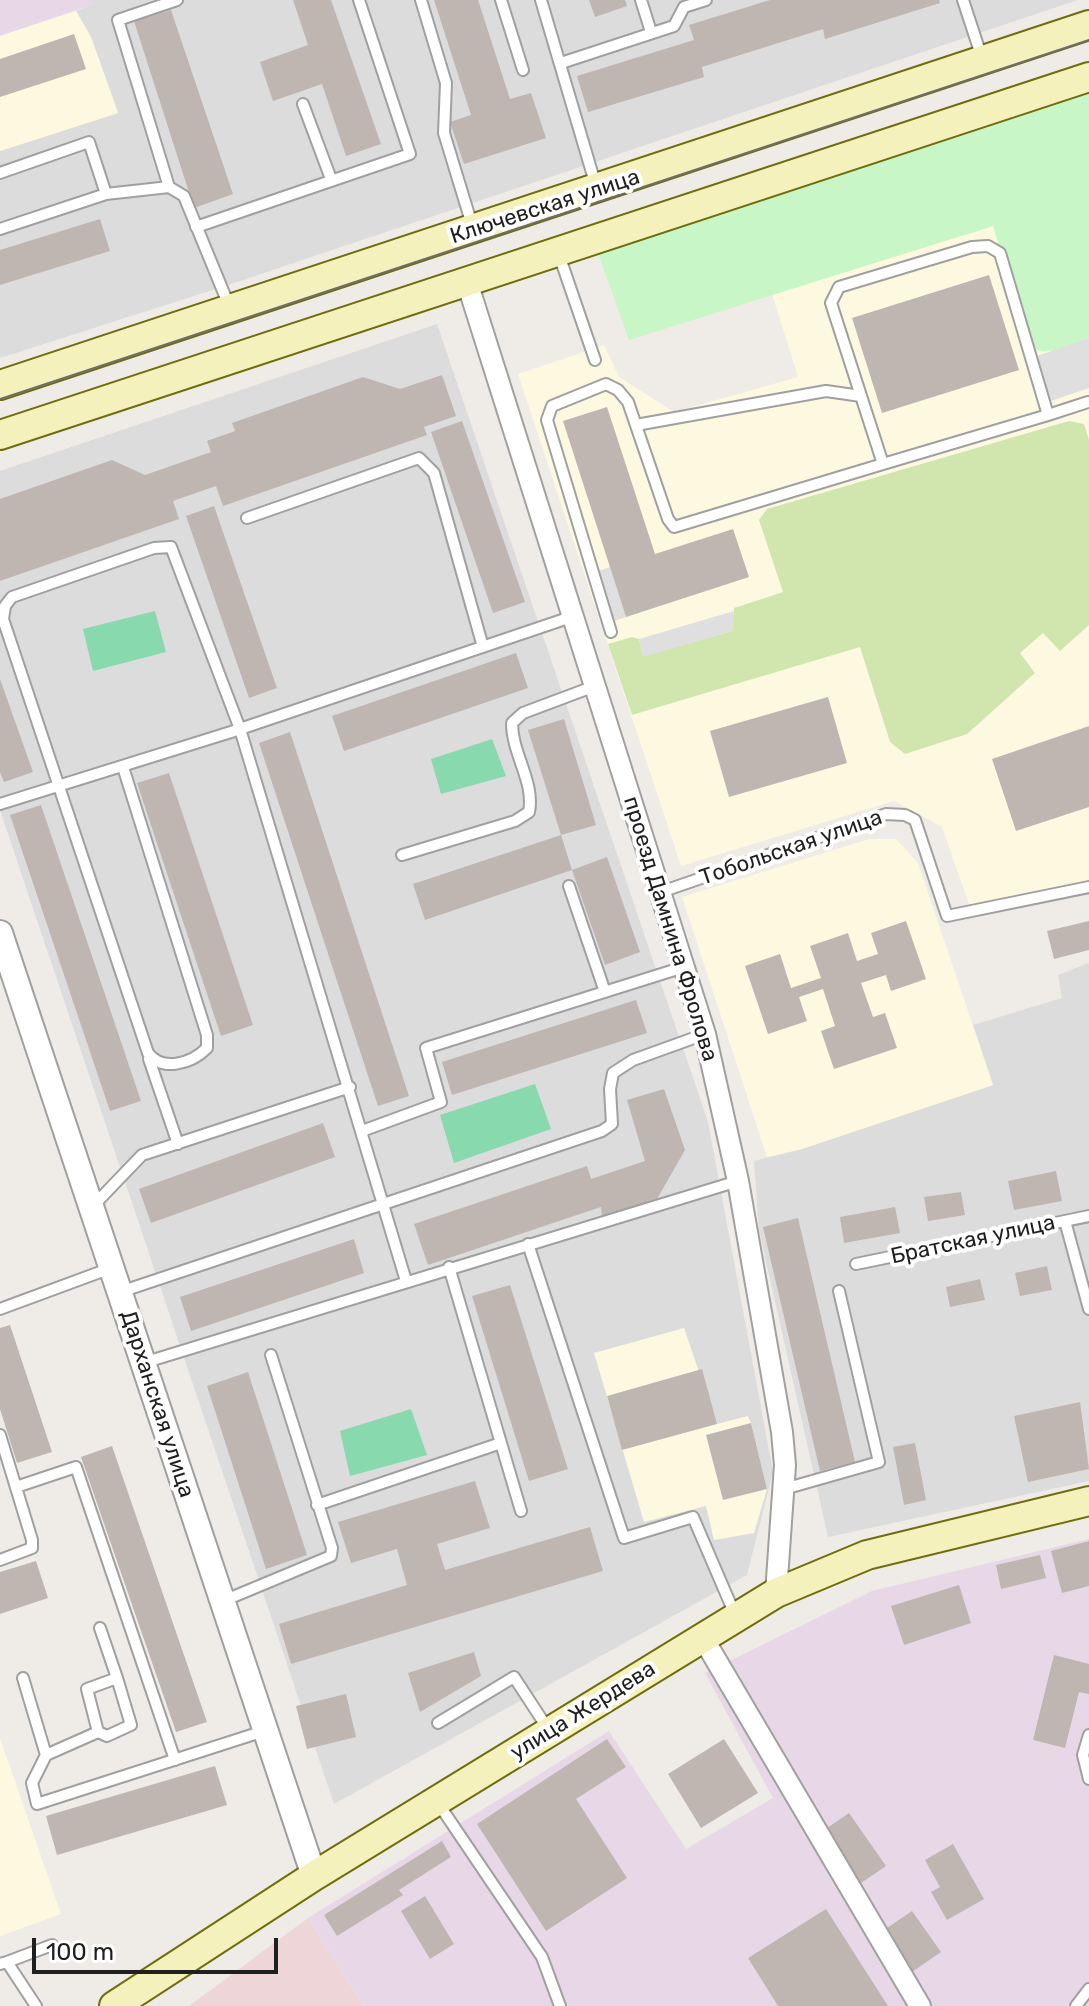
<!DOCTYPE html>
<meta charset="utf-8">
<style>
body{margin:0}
#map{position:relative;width:1089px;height:2006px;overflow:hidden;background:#efebe6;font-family:Rubik,sans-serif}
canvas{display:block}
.scale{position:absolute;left:32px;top:1938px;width:246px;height:36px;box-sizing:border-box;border:4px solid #1f1f1f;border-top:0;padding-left:10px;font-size:24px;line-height:28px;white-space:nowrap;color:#1f1f1f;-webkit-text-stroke:6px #fff;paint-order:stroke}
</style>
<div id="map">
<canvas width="1089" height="2006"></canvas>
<div class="scale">100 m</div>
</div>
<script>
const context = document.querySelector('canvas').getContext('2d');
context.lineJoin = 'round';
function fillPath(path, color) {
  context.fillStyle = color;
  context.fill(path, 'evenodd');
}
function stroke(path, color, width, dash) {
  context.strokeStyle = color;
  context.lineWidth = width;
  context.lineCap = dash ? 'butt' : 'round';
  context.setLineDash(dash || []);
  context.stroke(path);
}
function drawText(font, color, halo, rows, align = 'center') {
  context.font = font + ' Rubik,sans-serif';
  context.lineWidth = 8;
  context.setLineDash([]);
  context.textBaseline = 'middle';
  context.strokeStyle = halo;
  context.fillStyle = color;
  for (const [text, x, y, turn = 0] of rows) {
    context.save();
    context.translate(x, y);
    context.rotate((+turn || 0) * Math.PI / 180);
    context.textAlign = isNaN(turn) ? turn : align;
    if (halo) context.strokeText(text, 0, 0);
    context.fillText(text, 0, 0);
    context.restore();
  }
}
fillPath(new Path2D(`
 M93,0H1078L222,287L0,358V151L118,113L91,37L76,11L93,4Z
 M437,324L708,1122L773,1472L747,1575L334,1804L0,810V471Z
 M1089,963V1481L828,1537L759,1230L754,1161L802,1149L993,1085L973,1025L1062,998L1058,975Z`), '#dddcdc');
fillPath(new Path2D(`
 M308,1918L364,2006H189Z`), '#eed6d8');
fillPath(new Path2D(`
 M0,0H93L94,4L0,36Z
 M1089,1539V2006H364L308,1918L609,1731L686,1849L773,1798L705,1673L872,1591Z`), '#e8d8e7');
fillPath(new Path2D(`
 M76,11L91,37L118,113L0,151V36Z
 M1089,197V880L970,907L942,827L894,801L681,866L518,374L604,345L619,377L674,412L798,377L772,294Z
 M869,839H896L918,863L993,1085L802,1149L767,1157L682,897Z
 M684,1328L717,1424L748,1416L751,1423L767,1489L754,1533L714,1540L706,1506L644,1522L594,1353Z
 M0,1738L61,1914L0,1936Z`), '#fdf9e1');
fillPath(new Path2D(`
 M1069,421L1084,424L1089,440V625L1060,651L1043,633L1020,653L1035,673L967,734L905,754L890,742L860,647L632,715L608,644L632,637L639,639L643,656L732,631L734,608L783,592L759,520L767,509Z`), '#d1e5af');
fillPath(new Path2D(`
 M1089,91V338C1071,344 1045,360 1029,345L993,226L629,340L598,253Z`), '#c9f6c6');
fillPath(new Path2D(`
 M155,611L166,652L93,671L83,629Z
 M492,739L506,776L441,794L431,759Z
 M535,1084L551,1129L454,1163L440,1115Z
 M411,1409L427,1455L350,1476L340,1431Z`), '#89d9af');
fillPath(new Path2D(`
 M1089,338V388L1048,402L1034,357Z
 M610,567L626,617L612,622L595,572Z
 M734,611L732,631L643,657L639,639Z`), '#dfdfdf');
fillPath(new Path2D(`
 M293,0H331L381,144L346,156L322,84L273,101L260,62L308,45Z
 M434,0H478L510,99L531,93L546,138L464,164L450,122L471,115Z
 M589,0H625L627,6L595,17Z
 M770,0H939L940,3L825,39L823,29L702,67L704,77L588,112L577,76L694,40L689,25Z
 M171,10L233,194L194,208L134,21Z
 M74,34L86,69L0,97V59Z
 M100,219L110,251L0,285V250Z
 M989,275L1019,370L882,413L852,318Z
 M442,375L456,416L424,427L427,435L223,506L216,486L173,501L179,519L0,581V499L112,460L145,475L211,452L207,441L235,431L232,423L363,377L400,389Z
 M607,407L655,554L733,529L749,577L626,617L563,421Z
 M462,421L525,602L493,613L431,432Z
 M214,506L277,688L249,698L186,516Z
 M516,653L528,688L344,751L332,716Z
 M0,679L33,772L4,782L0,772Z
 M828,697L847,763L729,797L710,731Z
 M564,719L596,825L561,835L528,730Z
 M1089,726V807L1016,831L992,759Z
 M290,732L409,1096L378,1106L259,743Z
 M169,773L253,1025L221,1036L137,783Z
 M41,805L141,1101L110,1111L10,815Z
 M561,835L572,870L425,920L413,884Z
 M607,857L640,952L605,965L572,870Z
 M906,921L926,979L891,991L886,975L861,983L873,1017L885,1013L897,1048L834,1069L821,1031L835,1026L823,989L799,997L807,1021L768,1034L745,966L780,954L791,988L821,978L810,946L848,933L857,961L878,954L871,933Z
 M1089,921V950L1054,959L1047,931Z
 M636,1000L647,1033L452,1095L442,1062Z
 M664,1089L685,1150L657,1199L602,1217L601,1207L428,1265L414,1224L587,1166L591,1179L645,1161L627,1100Z
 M323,1123L335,1157L151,1223L139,1189Z
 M1056,1171L1062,1201L1014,1210L1008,1181Z
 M961,1192L965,1215L928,1221L924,1197Z
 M895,1207L900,1233L844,1243L840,1217Z
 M798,1218L855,1462L820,1471L763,1227Z
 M354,1239L364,1273L191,1331L180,1297Z
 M1047,1266L1052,1290L1020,1296L1015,1273Z
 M980,1279L985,1300L950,1307L946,1287Z
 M510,1285L568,1469L529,1481L472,1296Z
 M10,1325L52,1452L17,1463L0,1409V1328Z
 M702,1369L717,1424L622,1450L607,1396Z
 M248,1372L307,1555L266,1569L207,1386Z
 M1080,1402L1089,1469L1028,1482L1014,1416Z
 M751,1423L767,1489L723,1500L706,1435Z
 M915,1443L926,1500L904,1505L893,1447Z
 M112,1446L207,1722L176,1732L81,1457Z
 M475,1481L490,1528L437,1544L445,1570L590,1527L603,1571L291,1664L279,1624L407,1585L397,1549L351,1563L338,1522Z
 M1089,1541V1586L1062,1593L1051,1551Z
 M1040,1555L1046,1578L1001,1589L996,1565Z
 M36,1561L48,1598L0,1614V1572Z
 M959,1585L971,1623L904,1645L891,1606Z
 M474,1652L481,1676L420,1712L408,1673Z
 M1054,1655L1089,1664V1694L1079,1692L1065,1748L1033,1740Z
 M346,1694L356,1737L307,1749L296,1706Z
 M607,1739L626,1767L576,1799L627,1878L546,1931L477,1824Z
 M724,1739L758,1793L701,1828L668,1774Z
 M215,1766L227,1805L57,1855L46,1816Z
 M849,1813L886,1866L861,1883L824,1830Z
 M442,1841L451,1857L399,1890L403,1895L337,1936L324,1915Z
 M953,1844L984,1899L947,1920L931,1892L940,1887L925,1860Z
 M425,1896L454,1944L430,1959L401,1911Z
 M826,1909L888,2006H778L748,1958Z
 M912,1911L941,1952L912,1972L884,1930Z`), '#bfb6b2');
const service = new Path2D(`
 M421,0L446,83L444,133L472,225
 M501,0L523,70
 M541,0L596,186
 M641,0L651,32
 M963,0L982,58
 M561,63L674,26L684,7L706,0
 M303,104L331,179
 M0,173L89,142L106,194
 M169,187L118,20L177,0
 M196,227L410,154L359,0
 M0,229L106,194L169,187L184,196L230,308
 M558,252L595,360
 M636,425L826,391L861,396
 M883,464L1048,415
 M247,518L419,458L434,473L483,647
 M611,632L547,420L552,406L606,384L618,390L628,402L668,519L674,527L883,464L831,303L839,287L972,247L988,246L1000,253L1048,415L1088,402
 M123,767L207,1035V1048C191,1064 162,1072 148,1053L3,619L5,606L12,597L154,548L171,547L240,729L406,1281
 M0,804L231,732L574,616
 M402,855L515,821L529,812C535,782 512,754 512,723L523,713L595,686
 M569,886L605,992
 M661,892L886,814L905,815L915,820L947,916L1089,887
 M149,1059L178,1144
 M362,1131L441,1102L426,1048L684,967
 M93,1206L142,1155L350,1087
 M1065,1221L1089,1309
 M528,1244L624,1538L693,1517L736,1617
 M856,1264L1089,1216
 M449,1267L521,1511
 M120,1292L602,1131L612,1124L610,1089L613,1073L633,1060L705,1034
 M0,1309L111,1268
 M143,1363L738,1181
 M0,1435L32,1540V1548L0,1560
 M16,1487L76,1467L175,1760
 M784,1489L879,1462L839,1291
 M317,1505L501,1443
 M223,1601L331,1556L332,1548L271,1355
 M100,1628L117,1678
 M23,1678L46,1755L32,1783L37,1804L264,1731
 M438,1723L514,1677L548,1729
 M1089,1735L1083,1755L1089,1779
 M46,1755L98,1732L87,1689L117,1678L131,1725L107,1736L98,1732
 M438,1803L542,1957L560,2006
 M7,1962L52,1945
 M0,1964L7,1962L36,2006
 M1076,2006L1089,1989`);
const minor = new Path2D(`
 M467,282L705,1034L738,1181L782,1432L785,1465L776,1593
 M703,1638L920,2006`);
const tertiary = new Path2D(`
 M0,933L314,1876`);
const secondary = new Path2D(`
 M0,385L1089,25
 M0,435L1089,77
 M114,2006L314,1876L776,1593L867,1555L1089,1501`);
stroke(service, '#a0a0a0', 14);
stroke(minor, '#a0a0a0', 24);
stroke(tertiary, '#a0a0a0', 28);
stroke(secondary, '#6f6d0c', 32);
stroke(service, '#fff', 10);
stroke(minor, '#fff', 20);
stroke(tertiary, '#fff', 24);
stroke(secondary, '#f5f1bd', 28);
stroke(new Path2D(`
 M0,399L1089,40`), '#6d6d6d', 2);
drawText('22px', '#1f1f1f', '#fff', [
 ["Ключевская улица",545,207,-18],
 ["Тобольская улица",791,848,-19],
 ["проезд Дамнина Фролова",670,929,73],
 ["Братская улица",973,1240,-12],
 ["Дарханская улица",157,1404,72],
 ["улица Жердева",583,1711,-32]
]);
</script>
